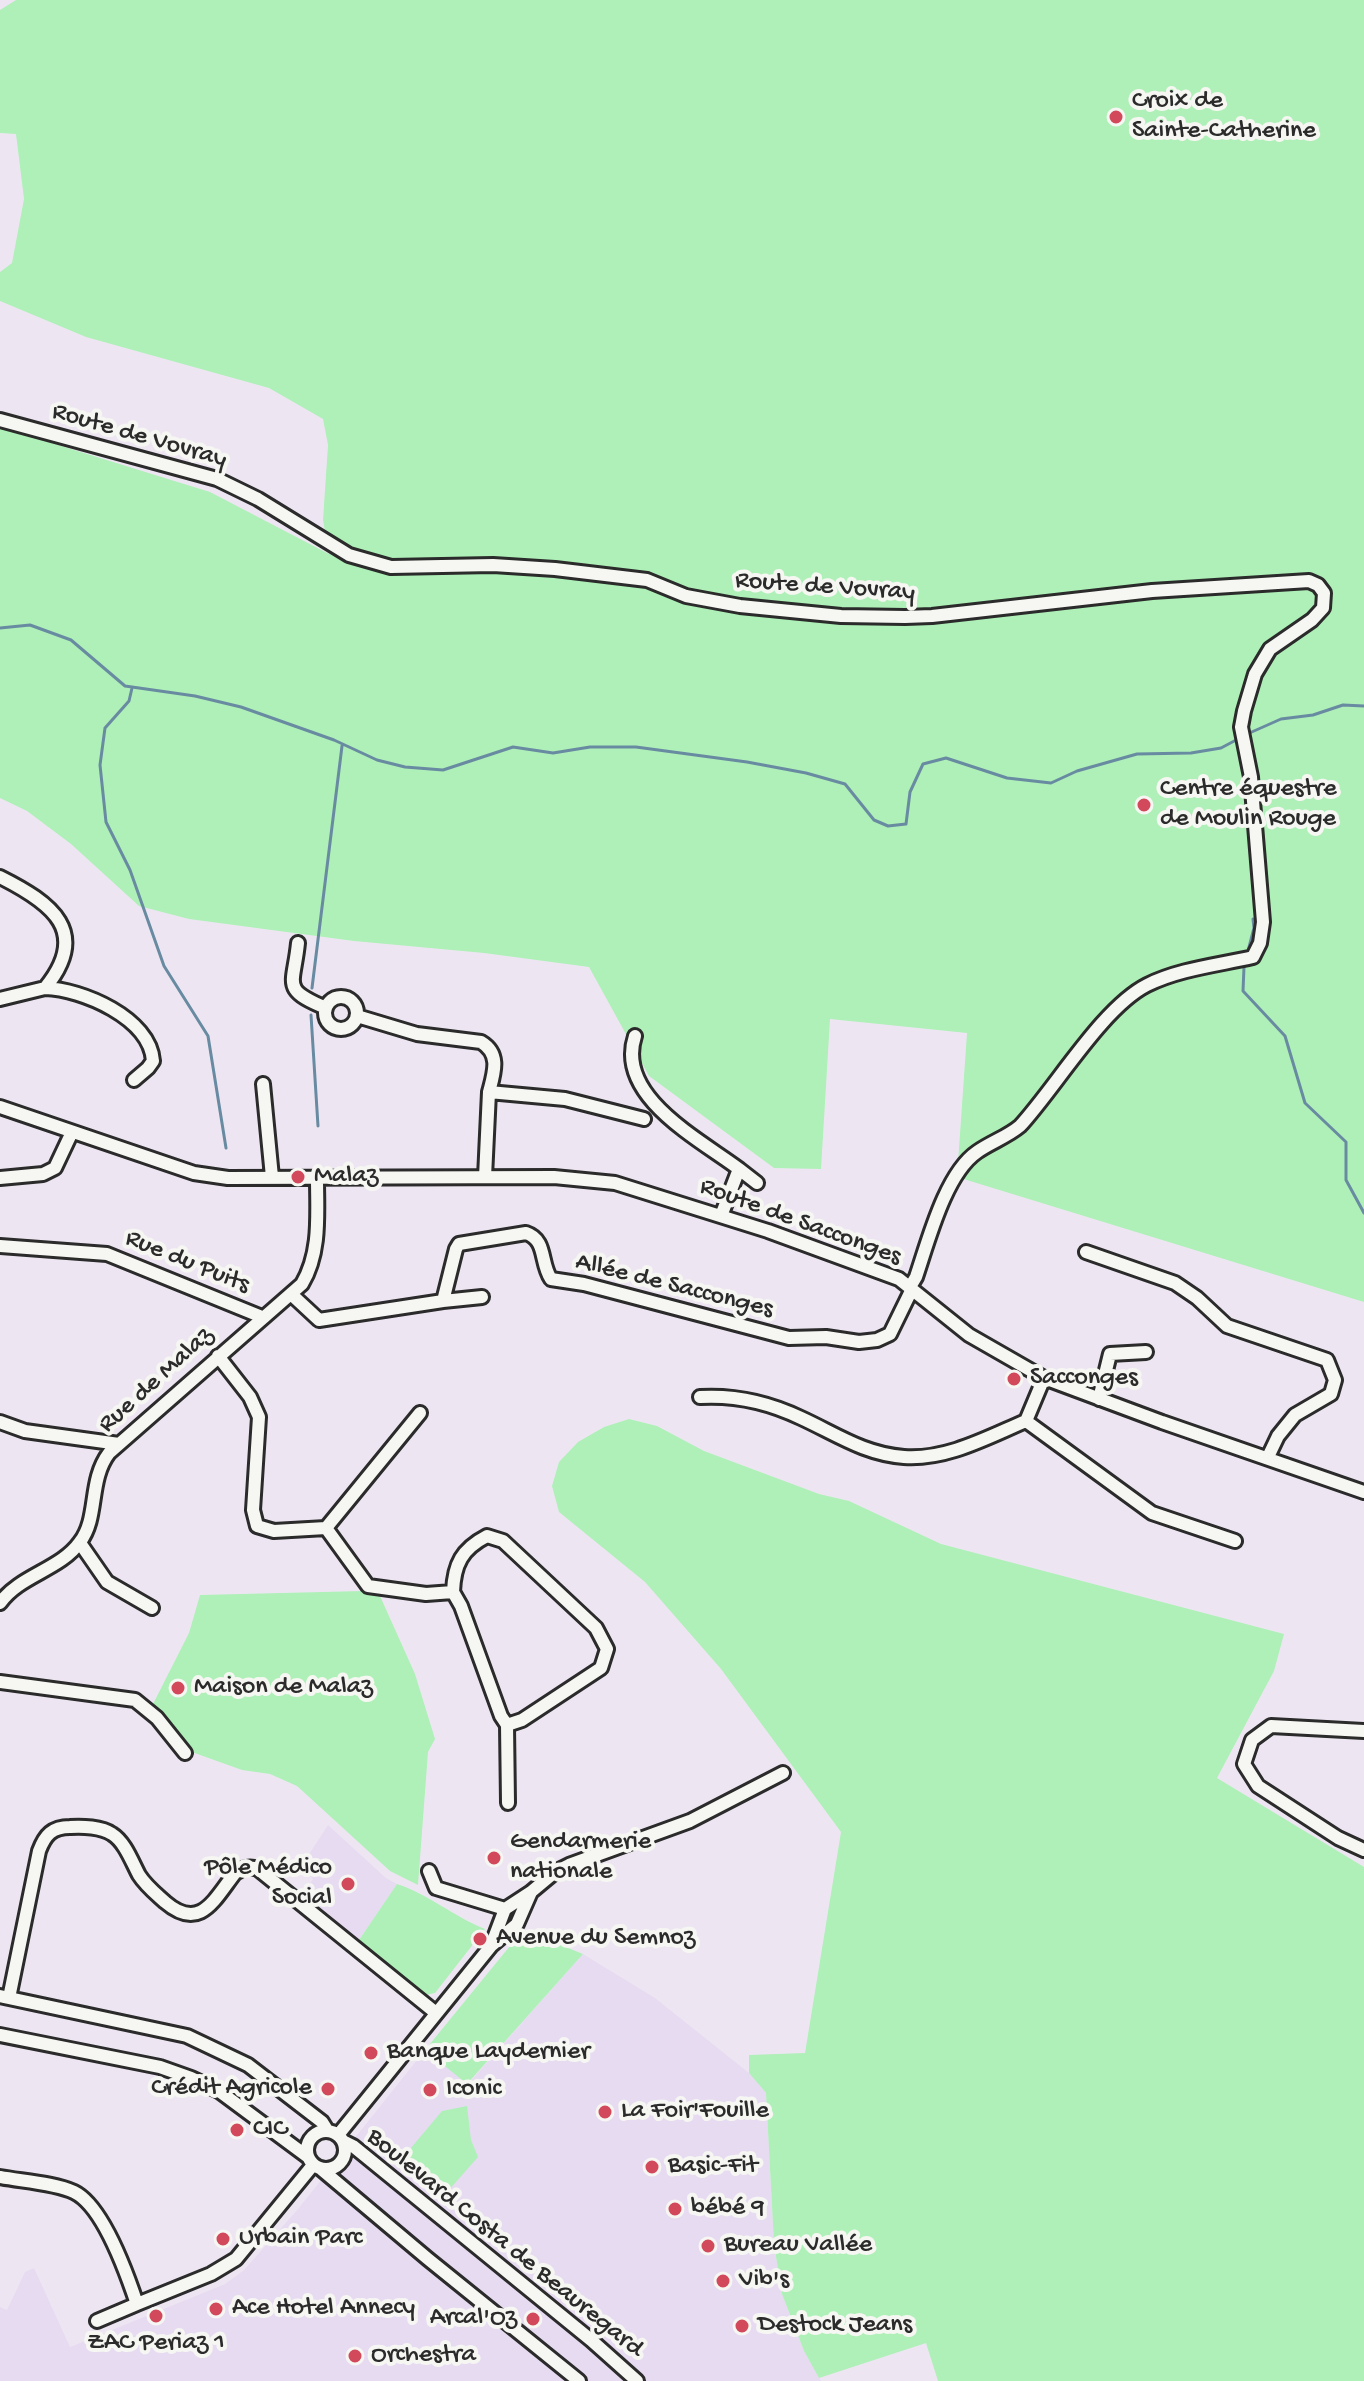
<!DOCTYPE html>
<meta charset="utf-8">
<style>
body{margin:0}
canvas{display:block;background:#ede6f2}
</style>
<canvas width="1364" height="2381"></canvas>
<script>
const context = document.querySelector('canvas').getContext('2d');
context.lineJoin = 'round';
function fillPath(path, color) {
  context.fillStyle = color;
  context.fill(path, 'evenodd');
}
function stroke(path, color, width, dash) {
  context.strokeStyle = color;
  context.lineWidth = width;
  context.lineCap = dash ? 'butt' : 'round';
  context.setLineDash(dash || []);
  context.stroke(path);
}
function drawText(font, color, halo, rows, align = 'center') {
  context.font = font + ' "Gochi Hand",sans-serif';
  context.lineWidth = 8;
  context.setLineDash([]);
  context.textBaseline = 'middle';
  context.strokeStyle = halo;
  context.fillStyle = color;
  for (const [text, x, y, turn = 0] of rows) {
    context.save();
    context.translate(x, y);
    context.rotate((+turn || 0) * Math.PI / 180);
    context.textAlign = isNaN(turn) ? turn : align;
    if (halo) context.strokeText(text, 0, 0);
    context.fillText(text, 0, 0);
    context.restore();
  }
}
fillPath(new Path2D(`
 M328,1825L386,1878L397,1884L359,1940L303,1893L313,1879L300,1868Z
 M583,1954L655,1998L749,2073L766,2093L774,2244L782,2294L804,2351L821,2381H0V2307L7,2310L25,2272L34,2268L70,2347L225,2284L244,2270L298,2209L425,2050L468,2084Z`), '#e7dbf2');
fillPath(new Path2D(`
 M16,0H1364V1302L957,1177L967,1033L830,1019L821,1169L774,1168L649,1076L589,967L484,953L354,941L189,919L139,906L71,844L27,811L0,798V427L210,492L329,554L323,520L328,445L323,419L269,388L86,337L0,301V272L12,263L24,199L16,134L0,133V10Z
 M629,1419L657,1426L704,1451L819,1494L849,1501L941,1544L1284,1634L1274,1671L1217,1778L1364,1867V2381H938L926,2343L819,2378L804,2351L782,2294L774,2244L766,2093L749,2073V2055L805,2053L841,1832L721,1669L645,1582L559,1512L552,1486L559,1462L578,1442L604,1427Z
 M363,1591L380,1596L415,1674L435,1739L428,1752L418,1885L390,1871L297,1786L270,1774L242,1770L189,1751L153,1704L189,1633L200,1595Z
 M397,1884C428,1894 453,1916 485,1929L435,1993L426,1995L359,1940Z
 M523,1930L583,1954L467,2084L425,2050Z
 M467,2106L471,2140L478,2157L448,2191L405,2155L442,2111Z`), '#aff0b8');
stroke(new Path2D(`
 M0,628L30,625L71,640L125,686L195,696L241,707L334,740L377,760L405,767L443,770L513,747L553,753L590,747H636L747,762L806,773L845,784L874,820L888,826L906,824L910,792L923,764L946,758L1007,778L1051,783L1077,771L1137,754L1191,753L1221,748L1238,739
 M132,688L129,701L105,728L100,765L106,822L130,870L164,966L208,1036L226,1148
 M1245,735L1281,719L1313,715L1343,705L1364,706
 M1248,951L1254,928L1253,919
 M1244,967L1243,991L1285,1036L1305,1103L1346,1142V1180L1364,1213
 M312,988L342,746
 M311,1015L318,1126`), '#698ba2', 3);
const minor = new Path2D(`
 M0,420L217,479L258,499L349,555L391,567L493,565L555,569L647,580L686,596L740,606L841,616L905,617L932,616L1152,591L1309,581L1318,585L1324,593L1323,608L1312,620L1270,649L1255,674L1244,711L1241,727L1251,777L1263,922L1260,943L1253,957C1218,965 1179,969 1147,985C1102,1008 1056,1087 1020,1126C1007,1137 991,1142 977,1152C945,1174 928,1242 916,1277L910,1287
 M0,877C52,903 91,932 45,988L0,999
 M298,943C294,985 280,989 326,1008
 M45,988C82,989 150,1018 153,1061L148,1068L134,1080
 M325 1013a16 16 0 1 1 32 0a16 16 0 1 1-32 0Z
 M357,1016L417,1034L481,1042C501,1054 494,1073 489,1092
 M635,1036C615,1096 699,1139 739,1169L721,1216
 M263,1084L272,1177
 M0,1107L194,1173L228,1178L554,1177L615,1183L768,1231L899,1279L969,1335L1044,1378L1162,1422L1364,1492
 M739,1169L757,1183
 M485,1177L489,1092L565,1099L644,1119
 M0,1178L43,1174L55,1168L72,1132
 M0,1246L107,1254L262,1317
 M1086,1252L1175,1283L1197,1298L1227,1326L1327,1360L1335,1380L1331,1394L1295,1415L1278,1436L1268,1457
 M291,1294L319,1320L443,1301L456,1249L459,1244L526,1233C547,1240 540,1263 551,1279L584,1284L789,1338L826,1337L859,1342L877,1340L890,1334L912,1289
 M443,1301L482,1297
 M218,1356L250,1397L259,1417L253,1510L257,1526L274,1531L326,1528
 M700,1397C735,1395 770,1403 801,1418C836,1434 864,1454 904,1457C947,1460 988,1437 1026,1421L1044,1378
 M1099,1399L1110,1354L1146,1352
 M1026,1421L1152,1513L1235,1541
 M0,1422L25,1431L119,1444
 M326,1528L368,1586L426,1594L453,1592L461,1606L501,1716L507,1725L508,1803
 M326,1528L420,1413
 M80,1543L107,1582L152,1608
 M453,1592C454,1564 462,1549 487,1536L503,1541L596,1628L607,1649L601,1668L522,1720L507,1725
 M0,1603C20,1575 60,1570 80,1542C99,1517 88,1481 109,1453L302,1284C321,1252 317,1214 317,1178
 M0,1682L135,1700L157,1718L185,1753
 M1364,1731L1271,1726L1252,1740L1244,1764L1258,1786L1338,1838L1364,1850
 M429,1871L436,1888L505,1909
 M531,1892L555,1872L569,1865L690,1821L783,1773
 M0,1996L187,2036L248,2065L322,2122L327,2130
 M9,1998L39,1851C45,1835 52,1827 70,1827C82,1826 102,1827 112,1834C125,1842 132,1862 139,1875C146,1886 155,1893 165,1902C200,1932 214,1900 235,1873C243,1868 249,1866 258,1869L436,2013
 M0,2035L160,2067L191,2078L219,2091L308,2157
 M307 2150a19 19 0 1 1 38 0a19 19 0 1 1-38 0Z
 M338,2135L491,1946L517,1924L531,1892L505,1909L491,1946
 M343,2141L353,2146L591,2340L637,2381
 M321,2169L428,2259L579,2381
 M0,2177C21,2181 55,2183 74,2192C103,2206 127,2274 137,2304L211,2274L236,2259L313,2165
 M97,2321L137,2304`);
stroke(minor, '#2b2b2b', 18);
stroke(minor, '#f6f6f2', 12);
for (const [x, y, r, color] of [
 [1116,117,8,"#d1495b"],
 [1144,805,8,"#d1495b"],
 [298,1177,8,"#d1495b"],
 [1014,1379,8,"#d1495b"],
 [178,1688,8,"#d1495b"],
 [494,1858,8,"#d1495b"],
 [348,1884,8,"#d1495b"],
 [480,1939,8,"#d1495b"],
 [371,2053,8,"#d1495b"],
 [328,2089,8,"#d1495b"],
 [430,2090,8,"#d1495b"],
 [605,2112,8,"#d1495b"],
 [237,2130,8,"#d1495b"],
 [652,2167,8,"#d1495b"],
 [675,2209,8,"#d1495b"],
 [223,2239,8,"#d1495b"],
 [708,2246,8,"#d1495b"],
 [723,2281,8,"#d1495b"],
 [216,2309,8,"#d1495b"],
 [156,2316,8,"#d1495b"],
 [533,2319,8,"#d1495b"],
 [742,2326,8,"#d1495b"],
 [355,2356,8,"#d1495b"]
]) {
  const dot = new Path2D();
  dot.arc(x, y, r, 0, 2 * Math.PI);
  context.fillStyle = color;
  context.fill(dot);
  stroke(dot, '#f6f6f2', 3);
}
drawText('26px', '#2b2b2b', '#f6f6f2', [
 ["Croix de",1132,102],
 ["Sainte-Catherine",1132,132],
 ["Centre équestre",1160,790],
 ["de Moulin Rouge",1160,820],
 ["Malaz",314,1177],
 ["Sacconges",1030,1379],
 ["Maison de Malaz",194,1688],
 ["Gendarmerie",510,1843],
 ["nationale",510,1873],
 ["Pôle Médico",332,1869,"right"],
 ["Social",332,1899,"right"],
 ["Avenue du Semnoz",496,1939],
 ["Banque Laydernier",387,2053],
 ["Crédit Agricole",312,2089,"right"],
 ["Iconic",446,2090],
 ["La Foir'Fouille",621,2112],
 ["CIC",253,2130],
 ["Basic-Fit",668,2167],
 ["bébé 9",691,2209],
 ["Urbain Parc",239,2239],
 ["Bureau Vallée",724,2246],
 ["Vib's",739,2281],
 ["Ace Hotel Annecy",232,2309],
 ["Arcal'Oz",517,2319,"right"],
 ["Destock Jeans",758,2326],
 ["ZAC Periaz 1",156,2344,"center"],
 ["Orchestra",371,2356]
], 'left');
drawText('26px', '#2b2b2b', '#f6f6f2', [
 ["Route de Vovray",139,437,16],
 ["Route de Vovray",825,588,4],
 ["Route de Sacconges",800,1223,20],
 ["Rue du Puits",187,1263,22],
 ["Allée de Sacconges",674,1287,14],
 ["Rue de Malaz",157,1381,-42],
 ["Boulevard Costa de Beauregard",504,2244,39]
]);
</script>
